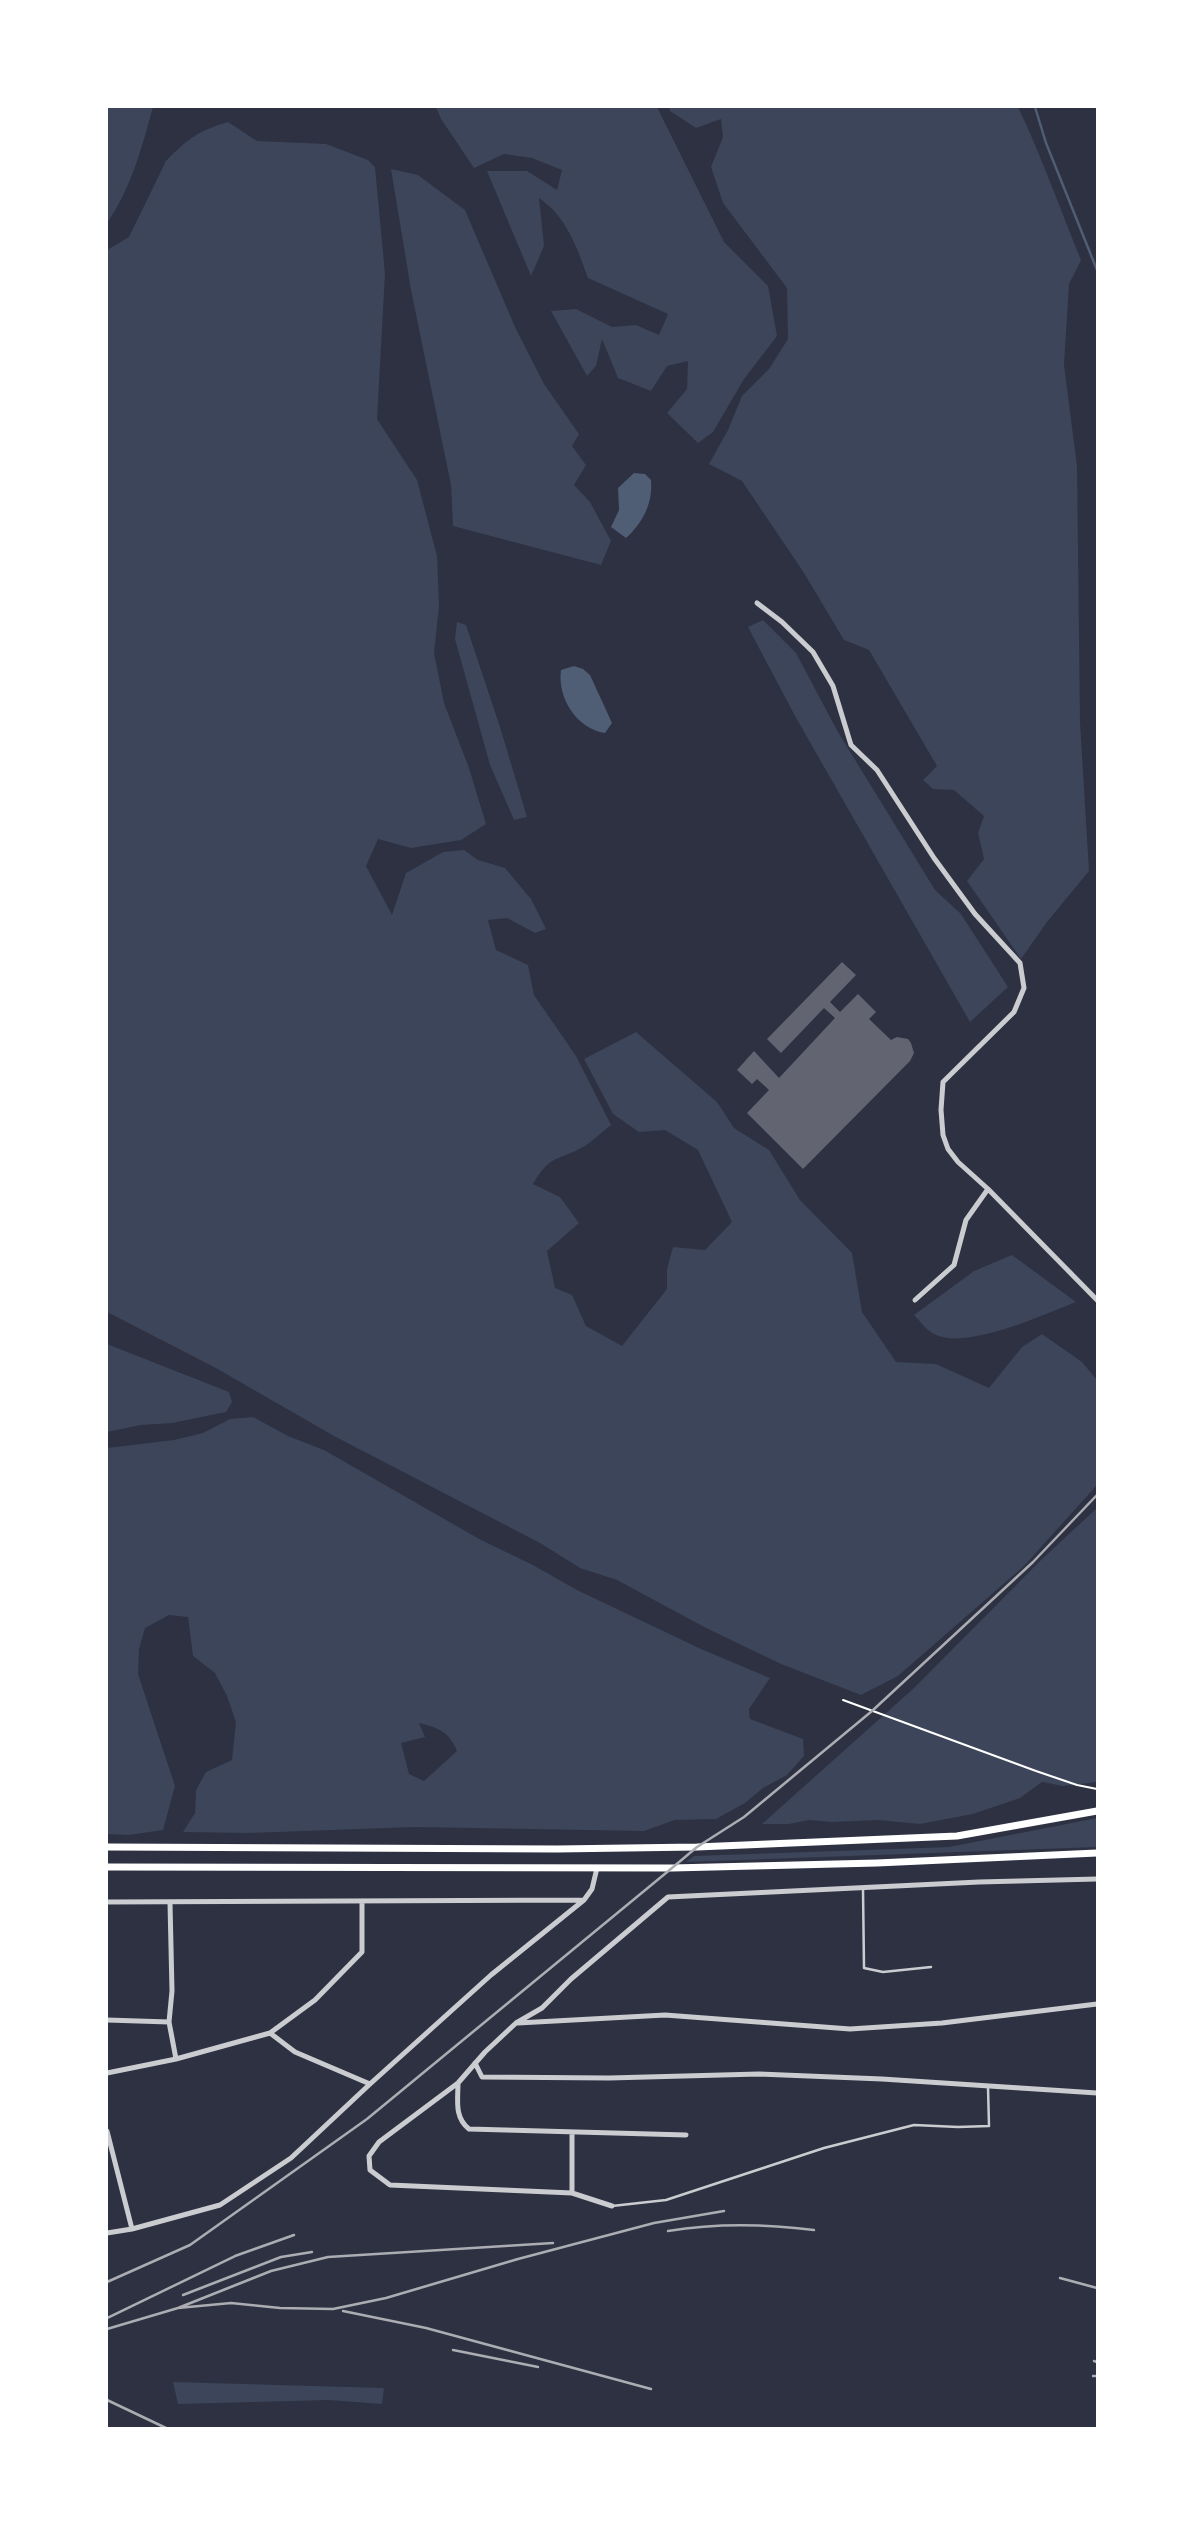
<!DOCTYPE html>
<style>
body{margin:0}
#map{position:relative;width:1204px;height:2535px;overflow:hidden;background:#2d3142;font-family:"Sofia Sans Condensed",sans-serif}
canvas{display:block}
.frame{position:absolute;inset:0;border:108px solid #fff;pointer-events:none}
</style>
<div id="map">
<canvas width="1204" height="2535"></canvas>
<div class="frame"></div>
</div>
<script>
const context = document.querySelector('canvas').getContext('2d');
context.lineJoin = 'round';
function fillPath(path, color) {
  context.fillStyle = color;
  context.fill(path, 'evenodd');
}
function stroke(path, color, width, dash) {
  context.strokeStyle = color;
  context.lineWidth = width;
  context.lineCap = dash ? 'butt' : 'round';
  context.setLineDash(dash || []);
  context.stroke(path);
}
fillPath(new Path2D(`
 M107,107H153C142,147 131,189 107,223Z
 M436,107H657L724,242L768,286L777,336L744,379L713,432L698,443L667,413L687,389L688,361L667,366L651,391L618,378L602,339L596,366L587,376L551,311L576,309L612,327L636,325L659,335L668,314L588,278C577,248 567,217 539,198L544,246L531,276L487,171H527L557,190L562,170L532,158L504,154L474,168L441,119Z
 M669,107H1018C1042,157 1060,209 1081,260L1069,284L1064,365L1077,466L1080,722L1089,871L1047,922L1021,959L967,881L984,859L978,833L984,816L954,790L933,789L923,780L937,766L869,650L844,640L804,573L742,481L709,464L728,430L742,396L769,369L788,339L787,288L723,203L711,167L723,137L721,119L696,128L670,111Z
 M228,122L257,141L326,144L368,160L375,167L385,274L377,419L417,480L437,556L439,606L434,653L444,703L469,768L486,824L461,840L411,848L378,839L366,866L392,915L406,873L443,852L464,850L478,860L505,868L531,899L546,929L535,933L507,918L488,920L496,950L528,965L534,995L576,1056L611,1125C603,1131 594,1140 585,1146C559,1161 551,1153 533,1184L560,1197L579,1223L547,1251L555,1288L572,1295L586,1326L622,1346L667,1289V1269L673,1247L705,1250L732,1222L698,1150L665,1130L639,1132L613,1114L584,1059L636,1032L717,1102L734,1128L769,1150L800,1200L852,1253L862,1312L896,1362L936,1364L989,1388L1022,1347L1042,1334L1082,1362L1097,1380V1485L1024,1566L898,1676L861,1695L781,1664L706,1628L617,1580L580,1568L540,1543L334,1436L214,1367L107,1312V250L129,237L166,161C187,139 200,130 228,122Z
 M391,169L418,175L465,210L515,327L544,384L579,434L572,446L586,465L574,485L590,502L611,541L601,565L453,526L451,485L411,290Z
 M763,620L796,653L838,732L935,890L961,914L1008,987L970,1022L795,716L748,627Z
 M457,622L466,625L500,727L527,817L514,820L490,765L455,639Z
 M1012,1255L1076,1302C1045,1314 965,1351 934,1334C927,1331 920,1321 914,1315L974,1271Z
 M107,1344L229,1392L232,1402L226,1412L172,1423L141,1425L107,1432Z
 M253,1417L288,1436L324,1450L481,1540L533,1565L577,1590L701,1649L770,1678L749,1709L750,1719L803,1739L804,1756L787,1775L763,1788L745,1803L716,1819L675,1820L644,1831L415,1827L249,1833L183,1832L195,1813L196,1790L206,1772L232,1760L236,1722L227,1696L215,1673L193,1656L188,1617L169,1615L145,1628L139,1649L138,1674L175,1786L163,1830L129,1835L107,1834V1448L174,1440L203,1433L230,1419ZM419,1723C439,1728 449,1732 457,1751L424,1781L409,1774L401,1743L425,1737Z
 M1097,1508V1782L1063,1786L1042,1782L1020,1798L973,1814L920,1824L878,1820L832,1822L809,1820L789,1824H762L914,1688L1042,1559Z
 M1097,1818V1847L686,1862L694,1856L949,1847Z
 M173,2382L384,2388L382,2404L329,2400L178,2404Z`), '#3c4559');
fillPath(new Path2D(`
 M634,473L645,474L651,480C653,503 643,523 626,538L611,527L619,510L618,488Z
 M574,666L583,669L590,675L612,723L605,733C577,729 557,698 561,670Z`), '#4f5d75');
stroke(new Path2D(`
 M1035,107L1046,143L1097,270`), '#4f5d75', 2.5);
fillPath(new Path2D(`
 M842,962L856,975L830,1002L840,1012L858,994L876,1012L869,1019L891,1040L897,1037L908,1039L911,1043L914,1053L910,1061L803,1169L747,1113L769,1090L757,1079L752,1084L737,1070L754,1051L779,1078L835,1018L824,1008L781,1053L767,1039Z`), '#626471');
stroke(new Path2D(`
 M843,1700L1036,1771L1077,1785L1097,1789`), '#fff', 2);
stroke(new Path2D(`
 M863,1889L864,1968L883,1972L931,1967
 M612,2206L666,2200L824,2148L914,2125L958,2127L989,2126L988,2087`), '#caccd0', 2.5);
stroke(new Path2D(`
 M757,603L782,622L813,652L833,686L851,745L877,770L934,858L975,914L1020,963L1024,988L1014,1012L943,1082L941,1110L943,1135L948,1149L958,1162L988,1189L1097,1300
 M915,1300L954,1265L966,1220L988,1189
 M107,1902L583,1900
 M170,1903L172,1991L169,2022L176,2059
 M107,2020L169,2022
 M518,2023L665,2015L850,2029L942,2023L1097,2004
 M270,2033L295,2052L370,2084
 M475,2063L482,2077L609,2078L759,2074L882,2079L1097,2093
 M107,2073L176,2059L270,2033L315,2000L362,1952V1902
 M458,2083C458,2100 454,2117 469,2129L686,2135
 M107,2131L132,2229
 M572,2193V2132
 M612,2206L572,2193L390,2185L370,2170L369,2156L379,2142L458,2083L485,2052L516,2023L542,2008L571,1979L668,1897L979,1882L1097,1879
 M107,2233L132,2229L220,2205L291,2158L370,2084L491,1975L584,1900L592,1889L597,1868`), '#caccd0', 5);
stroke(new Path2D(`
 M107,1847L557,1849L697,1847L957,1836L1097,1811
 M107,1867L672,1868L877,1863L1097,1853`), '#fff', 7);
stroke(new Path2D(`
 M668,2231C716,2223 766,2224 814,2230
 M1060,2278L1097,2288
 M107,2282L190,2245L367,2119L672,1868L697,1847L744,1817L872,1711L1033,1562L1097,1495
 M183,2295L281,2257L312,2252
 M178,2308L231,2303L280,2308L333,2309L386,2298L518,2259L654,2223L724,2211
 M343,2311L426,2328L651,2389
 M107,2318L235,2256L294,2235
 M107,2329L178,2308L271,2271L328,2257L553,2243
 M453,2350L538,2367
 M1094,2361L1097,2362
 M1093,2376H1097
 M107,2400L166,2428`), '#abadb3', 2.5);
</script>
